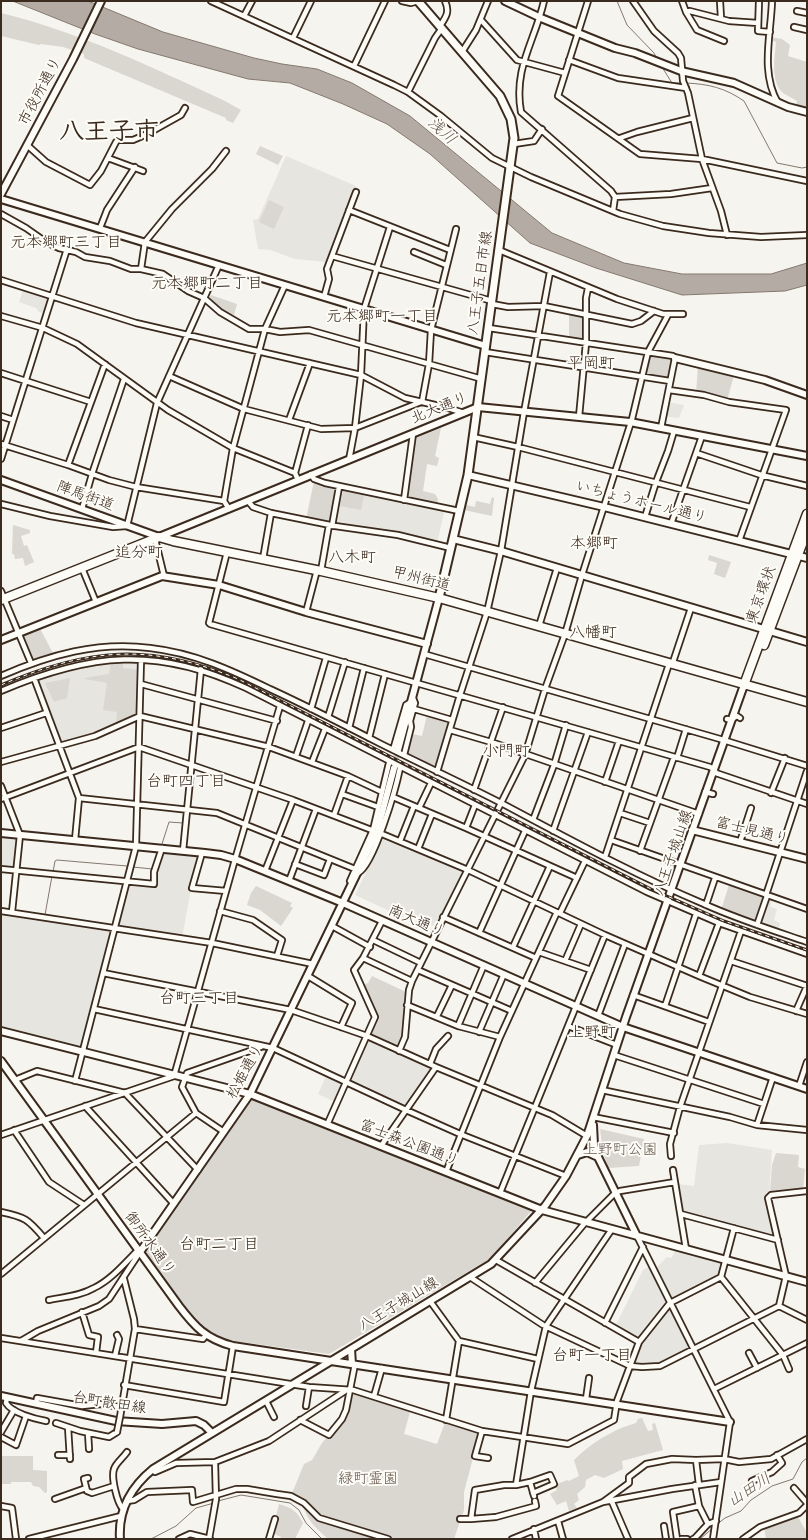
<!DOCTYPE html>
<meta charset="utf-8">
<style>
body{margin:0}
#map{position:relative;width:808px;height:1540px;overflow:hidden;background:#f5f4ee;font-family:"Architects Daughter",sans-serif}
canvas{display:block}
.frame{position:absolute;inset:0;border:2px solid #3b2a1e;pointer-events:none}
</style>
<div id="map">
<canvas width="808" height="1540"></canvas>
<div class="frame"></div>
</div>
<script>
const context = document.querySelector('canvas').getContext('2d');
context.lineJoin = 'round';
function fillPath(path, color) {
  context.fillStyle = color;
  context.fill(path, 'evenodd');
}
function stroke(path, color, width, dash) {
  context.strokeStyle = color;
  context.lineWidth = width;
  context.lineCap = dash ? 'butt' : 'round';
  context.setLineDash(dash || []);
  context.stroke(path);
}
function drawText(font, color, halo, rows, align = 'center') {
  context.font = font + ' "Architects Daughter","Klee One",sans-serif';
  context.lineWidth = 4;
  context.setLineDash([]);
  context.textBaseline = 'middle';
  context.strokeStyle = halo;
  context.fillStyle = color;
  for (const [text, x, y, turn = 0] of rows) {
    context.save();
    context.translate(x, y);
    context.rotate((+turn || 0) * Math.PI / 180);
    context.textAlign = isNaN(turn) ? turn : align;
    if (halo) context.strokeText(text, 0, 0);
    context.fillText(text, 0, 0);
    context.restore();
  }
}
fillPath(new Path2D(`
 M286,156L356,186L326,262L295,259L270,250L258,249L253,220L258,219Z
 M23,290L49,297L44,313L39,312L36,308L19,302Z
 M667,402L684,405L679,418L664,416Z
 M342,489L445,509L437,543L334,525L341,490Z
 M114,662H139L137,715L95,735L62,743L60,742L36,681L37,678L53,673L90,665Z
 M1,837L19,839L16,871L1,869Z
 M382,839L441,862L462,872L435,927L404,914L400,923L393,921L396,914L355,895Z
 M161,853L201,857L191,889L182,938L115,928L127,882L154,884V872Z
 M767,896L773,898L770,907L777,909L774,920L780,923L778,932L757,925Z
 M1,914L109,929L110,932L81,1046L79,1047L1,1027Z
 M367,1039L431,1067L404,1106L401,1107L349,1082V1080Z
 M327,1074L346,1083L337,1103L318,1094Z
 M727,1143L772,1150L769,1195L766,1198L775,1236L682,1213L678,1184L694,1186L699,1145Z
 M675,1250L722,1263L719,1275L672,1299L656,1268L667,1257L672,1258Z
 M649,1267L668,1303L638,1340L615,1327L643,1270Z
 M670,1307L689,1348L660,1363L633,1364L640,1343Z`), '#e7e5df');
fillPath(new Path2D(`
 M1,13C79,32 151,67 223,100L241,110L233,123L226,120V118L84,58V54L63,47L41,44L39,45L1,36Z
 M771,37L782,39L790,45L788,56L807,62V108L796,106L797,101C793,98 787,96 783,93C770,81 775,57 776,42L771,40Z
 M260,146L283,156L278,165L256,154Z
 M269,200L284,207L274,229L259,222Z
 M211,295L237,304L234,315L220,308L210,298Z
 M569,313L585,316L583,340L569,339Z
 M648,352L673,356L670,381L642,377Z
 M698,366L734,375L727,401L696,394Z
 M441,428L435,456L439,458L437,466L427,464L423,491L435,494L438,499L437,505L409,500L406,496L414,439Z
 M314,481L337,488L333,524L306,519Z
 M343,491L364,495L361,510L340,506Z
 M492,497L494,498L492,516L464,510L466,505L475,507L476,501L490,504Z
 M13,525L30,530V533L21,536L24,546L27,545L34,562L25,566L23,558L15,559L14,554H12Z
 M709,555L731,562L725,578L714,574L717,563L708,560Z
 M38,625L54,655L33,661L19,633Z
 M111,662H123V668L139,670L137,715L116,725L117,712L103,710L107,683L85,679V678L109,674Z
 M70,678L67,698L54,702L45,683Z
 M427,715L450,722L436,768L435,769L407,753L412,734L422,736Z
 M729,885L763,897L756,922L754,923L721,910Z
 M256,886L292,903L290,906L293,908L281,926L260,910L247,905L251,893Z
 M372,976L406,992L402,1037L398,1046H395L372,1036L371,1032L377,1017L363,985L368,983Z
 M250,1099L532,1210L491,1258L329,1354L234,1341L208,1332L193,1320L146,1252Z
 M600,1129L644,1139L639,1166L608,1168L603,1152Z
 M776,1153L799,1155L798,1167L805,1169L803,1189L770,1191L772,1165Z
 M350,1390L411,1408L404,1434L437,1444L446,1420L482,1431L473,1458L464,1492V1510L454,1539H328C316,1528 305,1519 303,1503L291,1496L304,1464L312,1460L322,1443L342,1419Z
 M642,1418L648,1431L653,1430L652,1424L655,1423L663,1450L622,1461L623,1469L604,1478L595,1475L586,1480L585,1487L577,1494L579,1500L574,1504L577,1508L569,1511L566,1501L557,1505L550,1494L557,1490L555,1485L567,1480L569,1481L579,1476L574,1460C590,1444 613,1429 636,1423L638,1419Z
 M1,1456H33V1470L47,1471V1492L45,1493L39,1487L33,1486L31,1482H11V1484H1Z
 M279,1504C292,1508 297,1511 303,1523L295,1539H281V1537L272,1533Z
 M797,1515L807,1533V1539H766L764,1527Z`), '#dad6d0');
const water = new Path2D(`
 M13,1H88L163,32L254,58L282,64L317,69L352,83L410,116L552,233L624,263L682,274H771L807,263V285L785,291L682,295L596,268L530,243L430,154L387,124L343,104L290,83L248,79L138,49L95,34Z`);
fillPath(water, '#b4aca4');
stroke(water, '#84786e', 1);
stroke(new Path2D(`
 M617,1L627,25L654,53L657,59
 M662,67L672,83H682
 M686,83C709,84 725,88 744,101L777,163L802,168L807,167
 M162,844L169,822L183,823
 M133,867L152,869
 M53,872L55,861L57,860L127,866
 M45,915L52,876
 M218,1501L241,1495L290,1503L299,1510L306,1523L322,1539
 M716,1525L725,1518L741,1511L751,1500L772,1486L793,1479L802,1462L807,1458
 M151,1539L176,1526L196,1508L214,1503
 M700,1539L713,1528`), '#84786e', 1);
stroke(new Path2D(`
 M394,768L398,750`), '#d0ccc4', 6, [6, 3]);
const street = new Path2D(`
 M211,1L394,85L408,92L441,116L492,158L531,177L620,214L663,226L709,233L761,237L807,235
 M402,1L411,3L418,1
 M544,1C535,41 513,68 521,112L611,191L615,197L613,211
 M588,1L558,96L640,154L702,159L807,181
 M633,1L654,31L678,53L681,58L683,81L688,93L702,159L721,211L727,235
 M682,1L686,12L697,30L724,41
 M720,1L721,18
 M759,1L758,31L770,32
 M772,1C771,35 760,72 778,103
 M797,11L807,13
 M686,12L690,11L729,21L758,23
 M244,16L252,1
 M481,20L517,60L565,73
 M440,26C446,17 450,12 445,1
 M794,27L807,30
 M293,38L311,1
 M462,52L476,30L488,1
 M569,60L618,78L686,88
 M354,66L385,1
 M408,92L435,38L442,28
 M620,138L637,132L693,118
 M514,144L534,141L542,129
 M27,145L46,162L90,185L101,171L116,142L118,140H133L147,134L181,115L185,108
 M108,158L143,171
 M615,197L671,194L712,188
 M349,210L450,250
 M1,214L26,228L46,242L59,248L76,252L85,257L110,261L131,269H141L163,274L188,291L204,298L220,312L249,329H265L280,332L309,330L482,379
 M100,228L107,210L135,167
 M499,250L617,299L663,314H683
 M414,252L446,265
 M332,256L492,301
 M141,269L145,242L172,209L212,169L226,151
 M1,280L136,323L361,375L405,398L448,408L464,413
 M324,297L329,279L327,269L356,192
 M492,304L508,307L544,306L632,324L641,321L654,311
 M1,316L43,328L77,344L168,410L233,448L295,473L298,480
 M489,328L673,356L675,358L661,428
 M485,352L670,381
 M1,373L91,402
 M169,376L244,409L321,429L355,428L421,402
 M669,390L704,395L729,402L786,410L739,541
 M422,402L429,364L431,330L456,229
 M1,416L13,420
 M579,417L586,343V298L588,288
 M289,420L310,363
 M473,437L518,447L750,507
 M1,444L68,465L109,480L136,487L224,501
 M696,453L761,475L807,486
 M1,459L67,249
 M349,460L355,428L361,375L364,309L390,227
 M68,465L105,364
 M295,473L308,425
 M311,474L314,479L325,483L459,511
 M404,500L413,434
 M248,501L253,507L271,513L335,526L398,535L451,548
 M1,504L50,516L113,527L127,526L157,403L219,265
 M82,509L92,474L124,379
 M229,509L224,501L233,448L265,329L285,285
 M645,517L656,482L668,451L674,431
 M671,524L702,436
 M332,526L339,487
 M155,539L164,576
 M227,552L209,623L210,624L710,767L714,769L716,773L807,804
 M263,559L271,513
 M82,568L96,602
 M321,571L329,525
 M1,591L31,663
 M306,612L317,570
 M539,626L557,568
 M424,654L720,739L807,766
 M672,665L691,608
 M1,676C49,655 98,641 150,648C194,653 231,670 270,689C307,706 344,725 381,744C421,764 462,783 503,804C569,839 635,875 704,904C737,919 772,930 807,942
 M34,678L79,798L75,840
 M141,684L277,721
 M1,691C90,653 157,646 246,688L647,892L719,923L807,954
 M311,709L326,658
 M414,709L452,720
 M328,717L345,662
 M727,719L731,720L737,716L740,718
 M1,728L46,713
 M349,728L364,668
 M450,730L491,742L699,814
 M369,738L385,674
 M393,750L406,705L411,702
 M404,755L411,727L410,721L415,703L413,698
 M296,756L308,721
 M677,758L686,729
 M1,762L95,736L140,716L269,747L348,776L382,792
 M312,762L325,729
 M437,772L460,695L487,612L501,551L524,412L550,272
 M605,782L619,741
 M1,786L20,835L12,912
 M474,790L503,707
 M705,792L713,794
 M771,793L785,758
 M342,794L378,807
 M393,797L466,828L577,878
 M79,798L217,813L355,869
 M1,799L139,747L293,800L382,834L468,870L605,935L699,976L750,997L807,1014
 M419,808L431,783
 M620,813L650,823
 M334,815L348,776
 M533,820L554,765L566,725
 M466,828L475,805
 M553,831L588,732
 M611,840L807,909
 M400,841L414,806
 M740,842L751,808
 M418,849L432,814
 M183,851L201,669
 M640,851L674,757
 M202,853L192,888L226,891
 M605,857L669,664
 M295,864L324,875L330,859
 M1,869L154,884V872L162,848
 M265,871L293,800
 M358,873C374,865 396,788 400,768
 M289,881L316,809
 M350,881L373,830L389,763
 M766,895L807,771
 M706,905L715,878
 M1,911L212,943L313,964
 M220,911L253,920L282,940L277,956
 M560,913L585,861
 M443,917L536,958
 M757,925L767,896
 M332,926L370,947
 M479,933L525,831
 M373,940L421,963
 M513,947L550,866
 M539,952L591,970
 M363,958L412,981
 M565,961L581,924
 M731,961L807,986
 M418,970L512,1011
 M103,973L291,1010L341,1027L367,1036L436,1067L552,1115L587,1136
 M308,976L352,1003L341,1027
 M699,976L719,923
 M633,995L709,1022
 M407,1005L458,1026L500,1037
 M665,1006L696,914
 M94,1009L273,1048L406,1110L460,1134L566,1176
 M796,1011L807,986
 M437,1016L452,985
 M598,1016L625,944
 M458,1026L484,965
 M568,1026L617,1045
 M479,1032L504,974
 M399,1051L405,1037L409,990L412,981L525,755L545,689L565,634L582,575L632,419L648,352L668,315
 M614,1055L764,1104
 M430,1064L436,1049L448,1036
 M15,1080L37,1071L125,1093L198,1170
 M75,1081L136,846L141,660
 M799,1086L807,1062
 M602,1090L730,1117L757,1125L807,1130
 M85,1106L174,1204
 M593,1117L674,1133
 M327,1125L375,1017L354,970L363,958L382,921
 M757,1125L773,1077
 M14,1130L49,1182L84,1205
 M224,1132L196,1113L182,1087L187,1073L261,1047
 M1,1135L174,1076L234,863L280,706
 M381,1146L436,1067
 M671,1156L670,1144L680,1107L741,931
 M673,1170L686,1249
 M446,1172L500,1037L557,912
 M500,1193L605,935
 M1,1212C25,1217 28,1219 44,1238
 M681,1214L778,1240
 M637,1236L730,1422L713,1539
 M496,1260L639,1342
 M1,1274L196,1113
 M470,1277L543,1325L630,1366L642,1367L660,1366L779,1306
 M721,1277L783,1355L789,1369
 M535,1283L584,1224L615,1193L620,1191L675,1182
 M49,1300C64,1297 80,1296 94,1288C111,1280 125,1263 138,1250
 M430,1301L459,1341L538,1359
 M779,1306L786,1276L768,1198L771,1195L807,1191
 M779,1306L807,1320
 M82,1312L89,1335L98,1337L96,1353
 M605,1323L643,1247
 M135,1329L203,1339L206,1335
 M1,1338L309,1387L353,1390L482,1431L568,1444L614,1420L617,1401L639,1342L670,1303L721,1277L734,1228
 M21,1341L38,1331L99,1306L109,1299L140,1252
 M749,1353L757,1368
 M115,1356L119,1339L117,1335
 M124,1385L224,1402L233,1346
 M714,1389L807,1343
 M374,1396L382,1368
 M7,1397L6,1403C12,1413 35,1419 46,1421
 M586,1399L589,1378
 M266,1401L274,1417
 M36,1403L37,1398L82,1406L101,1404L121,1407
 M306,1406L309,1387
 M120,1417L135,1329L134,1319L124,1279
 M300,1420L329,1435L342,1419L346,1410L355,1364
 M446,1420L459,1341
 M56,1423L80,1431L109,1437L117,1432
 M68,1427L70,1459
 M482,1431L475,1456L488,1458
 M1,1432L14,1410
 M88,1433L89,1449
 M1,1437L16,1445L26,1416
 M58,1455H70
 M153,1469L155,1472L176,1463L215,1462L269,1441L345,1391
 M88,1478L84,1479L87,1491L92,1493L114,1486
 M752,1481L772,1472L782,1463L777,1455
 M530,1482L534,1496
 M516,1485L530,1482L550,1475L554,1484L533,1493
 M695,1485L699,1506L708,1524
 M699,1485L696,1460L724,1459L739,1462L771,1459L807,1439
 M794,1488L807,1503
 M55,1499L86,1488
 M127,1501L134,1500L147,1492L192,1490L193,1502L236,1489H247L277,1494L291,1496L304,1503L319,1518L388,1539
 M535,1501L536,1506L496,1517L471,1519L475,1490L504,1485H516L531,1391L546,1326L612,1229
 M603,1502L629,1483V1477L646,1464L672,1459L696,1460
 M612,1502L628,1539
 M1,1506L12,1508L16,1539
 M123,1509C117,1503 111,1477 114,1469C116,1463 123,1458 127,1452
 M460,1519H471
 M558,1521L563,1539
 M664,1526L666,1539
 M534,1529L536,1539
 M29,1539L121,1516
 M179,1539L190,1534L210,1539
 M209,1539L216,1499L215,1462
 M269,1539L275,1519
 M512,1539L603,1502L672,1489L721,1482
 M677,1539L673,1512L699,1506
 M681,1539H687
 M693,1539L695,1538L708,1524L716,1521
 M743,1539L760,1527L799,1513L807,1505`);
const secondary = new Path2D(`
 M505,1L541,18L615,48L635,53L681,71L734,83L788,107L807,112
 M1,194L73,59L101,1
 M1,199L486,346
 M675,358L765,380L807,395
 M468,475L604,507L807,558
 M1,480L159,537L478,407L630,422L807,456
 M453,539L501,551L807,642
 M1,640L162,576L219,585L306,612L427,644
 M398,750L439,598
 M378,828L394,768
 M692,830L807,859
 M1,833L205,853L221,855L235,859L343,903L623,1027L807,1089
 M1,1031L250,1094L542,1210L807,1282
 M1,1061L179,1306C195,1327 206,1339 233,1346L730,1422
 M593,1125L594,1145L598,1157L637,1236
 M578,1155L587,1152L598,1157
 M140,1252L250,1094L375,836
 M351,1349L352,1364
 M1,1396L116,1421L162,1424L196,1421L204,1425L211,1432
 M120,1539C118,1510 131,1487 153,1469L491,1264L545,1206L566,1176L587,1136L626,1017L744,685`);
const primary = new Path2D(`
 M418,1L500,96L511,119L514,138L468,475L439,598`);
const highway = new Path2D(`
 M1,600L159,537L173,541L321,571L439,598L807,702
 M764,645L807,531
 M744,685L807,514`);
stroke(street, '#3b2a1e', 8);
stroke(secondary, '#3b2a1e', 10);
stroke(primary, '#3b2a1e', 11);
stroke(highway, '#3b2a1e', 11);
stroke(street, '#fdfcf7', 4.5);
stroke(secondary, '#fdfcf7', 6);
stroke(primary, '#fdfcf7', 7);
stroke(highway, '#fdfcf7', 8);
const rail = new Path2D(`
 M1,685C88,648 149,642 238,679L651,889L724,921L807,950`);
stroke(rail, '#3b2a1e', 3);
stroke(rail, '#fdfcf7', 1, [4]);
const streetBridge = new Path2D(`
 M117,1432L120,1417`);
stroke(streetBridge, '#3b2a1e', 8, []);
stroke(streetBridge, '#fdfcf7', 4.5);
drawText('15px', '#3b2a1e', '#fdfcf7', [
 ["市役所通り",41,92,-62],
 ["八王子五日市線",481,283,-82],
 ["北大通り",440,409,-22],
 ["陣馬街道",85,497,20],
 ["いちょうホール通り",641,503,14],
 ["甲州街道",421,580,14],
 ["東京環状",762,595,-70],
 ["富士見通り",752,832,14],
 ["八王子城山線",674,853,-71],
 ["南大通り",416,922,23],
 ["松姫通り",246,1072,-61],
 ["富士森公園通り",409,1144,21],
 ["御所水通り",149,1244,54],
 ["八王子城山線",399,1305,-31],
 ["台町散田線",109,1404,9]
]);
drawText('15px', '#63554a', '#fdfcf7', [
 ["上野町公園",620,1151],
 ["緑町霊園",368,1480]
]);
drawText('italic 16px', '#65584d', '#fdfcf7', [
 ["浅川",441,132,42],
 ["山田川",750,1491,-33]
]);
drawText('16px', '#3b2a1e', '#fdfcf7', [
 ["元本郷町三丁目",66,244],
 ["元本郷町二丁目",207,285],
 ["元本郷町一丁目",382,318],
 ["平岡町",591,365],
 ["本郷町",594,545],
 ["追分町",139,554],
 ["八木町",352,559],
 ["八幡町",593,634],
 ["小門町",506,753],
 ["台町四丁目",186,783],
 ["台町三丁目",199,1000],
 ["上野町",592,1034],
 ["台町二丁目",219,1246],
 ["台町一丁目",592,1357]
]);
drawText('bold 25px', '#3b2a1e', '#fdfcf7', [
 ["八王子市",109,134]
]);
</script>
